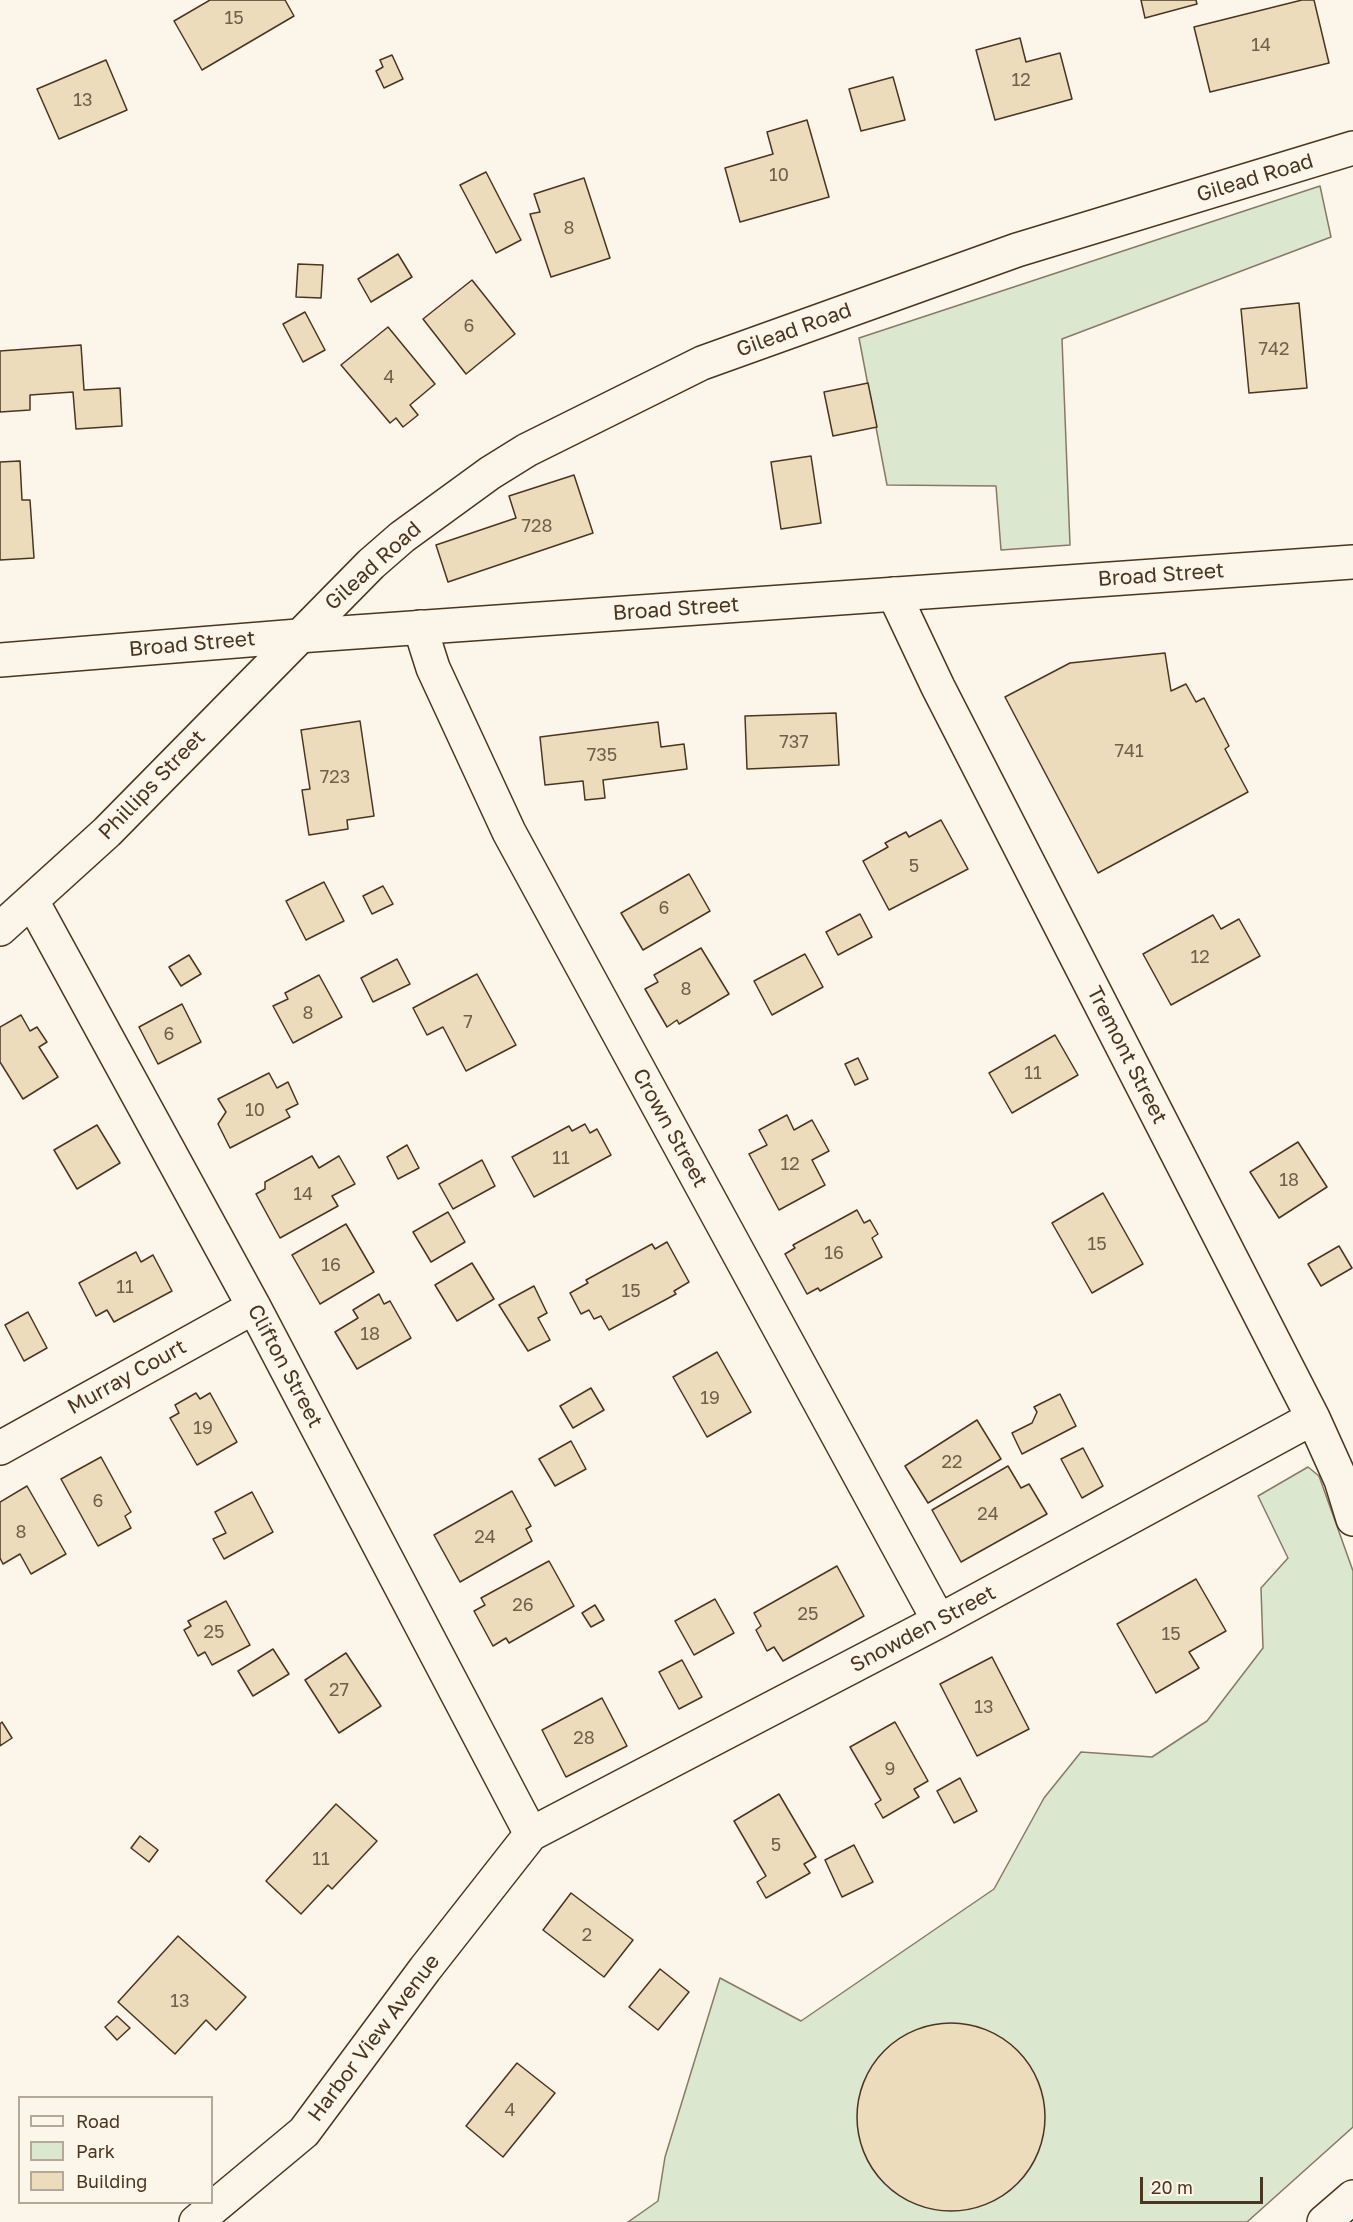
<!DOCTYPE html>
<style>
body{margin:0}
#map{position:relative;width:1353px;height:2222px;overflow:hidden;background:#fbf6e9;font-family:"Golos Text",sans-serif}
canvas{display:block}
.legend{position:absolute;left:18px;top:2096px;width:195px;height:108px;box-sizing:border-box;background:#fbf6e9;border:2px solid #b4a999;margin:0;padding:8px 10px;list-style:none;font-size:18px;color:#4a3520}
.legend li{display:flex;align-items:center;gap:12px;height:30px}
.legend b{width:30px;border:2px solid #b4a999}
.scale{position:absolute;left:1140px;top:2177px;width:123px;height:27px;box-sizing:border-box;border:3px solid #4a3520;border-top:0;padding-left:8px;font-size:18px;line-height:21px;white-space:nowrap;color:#4a3520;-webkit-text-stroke:4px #fbf6e9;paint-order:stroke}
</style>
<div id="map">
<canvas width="1353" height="2222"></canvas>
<ul class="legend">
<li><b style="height:8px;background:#fbf6e9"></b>Road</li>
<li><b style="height:16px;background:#dce7d0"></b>Park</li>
<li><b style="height:16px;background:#ecdcbc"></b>Building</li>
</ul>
<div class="scale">20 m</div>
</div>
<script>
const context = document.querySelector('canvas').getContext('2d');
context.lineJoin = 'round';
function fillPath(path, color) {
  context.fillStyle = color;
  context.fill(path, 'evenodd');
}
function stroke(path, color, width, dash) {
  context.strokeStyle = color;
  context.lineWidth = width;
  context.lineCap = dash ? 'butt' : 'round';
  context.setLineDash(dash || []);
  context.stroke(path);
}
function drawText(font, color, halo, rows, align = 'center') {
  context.font = font + ' "Golos Text",sans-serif';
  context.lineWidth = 4.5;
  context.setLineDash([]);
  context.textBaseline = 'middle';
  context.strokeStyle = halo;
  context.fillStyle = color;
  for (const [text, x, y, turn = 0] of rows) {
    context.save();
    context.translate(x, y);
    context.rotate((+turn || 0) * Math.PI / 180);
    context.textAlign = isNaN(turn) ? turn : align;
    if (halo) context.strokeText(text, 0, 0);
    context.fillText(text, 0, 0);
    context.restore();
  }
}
const green = new Path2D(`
 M1320,186L1331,237L1062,339L1070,545L1001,550L996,486L887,485L859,338Z
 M1308,1467L1319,1476L1353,1571V2127L1247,2222H628L658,2201L665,2157L720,1978L801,2021L994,1889L1044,1798L1081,1752L1152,1757L1207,1721L1263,1648L1261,1588L1288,1558L1258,1496Z`);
fillPath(green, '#dce7d0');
stroke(green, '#887966', 1.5);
const building = new Path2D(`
 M210,0H285L294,16L202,70L174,21Z
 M1141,0H1196L1197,4L1145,18Z
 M1302,0H1314L1329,63L1210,92L1194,27Z
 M1020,38L1026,62L1060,53L1072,99L995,120L976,50Z
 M392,55L403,79L384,88L376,71L383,67L380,60Z
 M106,60L127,110L59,139L37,89Z
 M893,77L905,120L861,131L849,89Z
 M807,120L829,197L740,222L725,168L773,154L767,132Z
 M486,172L521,240L496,253L460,185Z
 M584,178L610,258L551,277L530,214L540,212L534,194Z
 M398,254L412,277L371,302L358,279Z
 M298,264L323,265L321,298L296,297Z
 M472,280L515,334L466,374L423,319Z
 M1299,303L1307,388L1249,393L1241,309Z
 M305,312L325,350L303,362L283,324Z
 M388,327L435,384L410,405L418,415L403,427L396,418L390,423L341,365Z
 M81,345L84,390L120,388L122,426L76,429L73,392L30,395V410L0,412V351Z
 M868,383L877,427L833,436L824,392Z
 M811,456L821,523L781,529L771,462Z
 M20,461L22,500H30L34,558L0,560V462Z
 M574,475L593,533L448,582L436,545L516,518L509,496Z
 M1165,653L1171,691L1186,684L1196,702L1204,698L1229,746L1225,749L1248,792L1098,873L1005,697L1070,663Z
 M836,713L839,765L747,769L745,716Z
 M360,721L374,816L347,820L348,829L309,835L302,790L310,789L301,730Z
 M658,722L661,747L684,744L687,769L603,780L605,798L585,800L583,781L545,785L540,737Z
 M941,820L968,869L889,910L863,861L888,847L885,843L906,832L909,837Z
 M689,874L710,911L643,950L621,913Z
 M324,882L344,921L306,940L286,901Z
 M383,886L393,904L372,914L363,896Z
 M860,914L872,937L838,955L826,932Z
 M1213,915L1221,929L1239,919L1260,956L1171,1005L1143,954Z
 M701,948L729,994L679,1024L677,1020L667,1027L645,989L658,982L654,975Z
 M805,954L823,987L772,1015L754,981Z
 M189,955L201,974L181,986L169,967Z
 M397,959L410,984L373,1002L361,978Z
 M477,974L516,1045L466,1071L443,1027L427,1035L413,1008Z
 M319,975L342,1017L293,1043L273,1006L288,999L285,993Z
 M182,1004L201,1042L158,1064L139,1027Z
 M21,1015L30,1031L37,1027L47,1042L39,1047L58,1077L23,1099L0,1062V1027Z
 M1055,1035L1078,1075L1012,1113L989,1073Z
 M858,1058L868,1079L855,1085L845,1064Z
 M269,1073L277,1088L288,1082L298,1104L286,1110L290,1117L230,1148L218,1124L226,1112L218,1099Z
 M787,1115L794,1130L812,1120L829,1151L812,1160L825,1185L779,1210L749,1154L767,1145L759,1130Z
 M585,1124L590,1133L597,1129L611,1155L534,1197L512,1157L569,1126L572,1131Z
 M97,1125L120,1163L77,1189L54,1150Z
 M1298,1142L1327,1187L1279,1218L1250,1172Z
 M407,1145L419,1168L398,1179L387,1157Z
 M312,1156L319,1168L339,1156L355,1184L332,1196L338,1206L280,1238L256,1194L265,1189V1182Z
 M482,1160L495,1186L453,1209L439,1184Z
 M1103,1193L1143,1264L1092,1293L1052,1223Z
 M857,1210L864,1223L870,1220L878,1234L872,1238L882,1257L820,1291L818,1288L807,1294L785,1254L795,1248L793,1245Z
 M448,1212L465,1242L431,1262L413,1232Z
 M346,1224L374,1272L320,1304L292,1255Z
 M667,1242L689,1282L674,1291L676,1294L609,1330L601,1316L594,1319L589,1310L581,1314L570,1293L588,1283L586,1280L652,1244L655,1249Z
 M1339,1246L1352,1268L1321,1286L1308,1264Z
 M136,1252L141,1262L153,1255L172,1291L114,1322L107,1310L96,1316L79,1283Z
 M472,1263L494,1299L457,1321L435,1285Z
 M534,1286L547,1313L538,1318L550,1340L528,1351L499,1305Z
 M379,1294L384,1304L390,1301L411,1338L357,1369L335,1332L358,1318L353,1310Z
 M28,1312L47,1348L24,1361L5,1325Z
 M717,1352L751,1412L707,1437L673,1377Z
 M591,1388L604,1410L573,1428L560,1406Z
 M196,1393L200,1399L210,1393L237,1442L197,1465L170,1418L179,1413L175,1405Z
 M1060,1394L1076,1426L1022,1454L1012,1433L1032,1423L1037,1412L1034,1407Z
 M977,1420L1001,1459L928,1503L905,1466Z
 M571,1441L586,1469L555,1486L539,1459Z
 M1083,1448L1103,1486L1082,1498L1061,1459Z
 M101,1457L131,1512L125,1516L131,1528L98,1546L61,1479Z
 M1008,1466L1021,1488L1029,1484L1047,1514L961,1562L932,1510Z
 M27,1486L66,1554L31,1574L20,1554L3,1564L0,1558V1502Z
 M512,1491L531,1526L526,1529L532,1541L460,1582L434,1535Z
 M252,1492L273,1532L224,1559L213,1539L226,1533L215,1512Z
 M549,1561L574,1606L509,1643L506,1638L493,1646L474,1611L485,1605L481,1598Z
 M837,1566L864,1616L783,1661L774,1647L767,1651L756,1630L761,1626L754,1613Z
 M1196,1579L1226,1631L1189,1652L1199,1668L1156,1693L1117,1624Z
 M715,1599L734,1633L694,1655L675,1621Z
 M226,1601L250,1645L212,1665L205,1652L198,1656L184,1630L191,1626L188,1621Z
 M595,1605L604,1620L591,1627L582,1613Z
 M273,1649L289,1674L253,1696L238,1671Z
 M346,1653L381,1706L339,1733L305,1680Z
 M992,1657L1029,1729L977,1756L940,1684Z
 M682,1660L702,1697L679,1709L659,1672Z
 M602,1698L627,1746L566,1777L542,1730Z
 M2,1722L12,1738L0,1746V1724Z
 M895,1722L928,1781L914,1789L919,1797L883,1818L875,1804L881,1800L850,1747Z
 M960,1778L977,1811L954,1823L937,1791Z
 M779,1794L816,1857L804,1864L810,1873L766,1898L757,1882L766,1876L734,1821Z
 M336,1804L377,1841L332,1889L328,1885L301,1914L266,1881Z
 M140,1836L158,1850L149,1862L131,1848Z
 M854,1845L873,1882L842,1897L825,1860Z
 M571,1893L633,1940L604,1977L543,1930Z
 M178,1936L246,1997L216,2030L206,2020L175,2054L118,2002Z
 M660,1969L689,1992L658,2030L629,2007Z
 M117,2016L130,2028L117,2040L105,2027Z
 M857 2117a94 94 0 1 1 188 0a94 94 0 1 1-188 0Z
 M517,2063L555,2093L503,2157L466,2126Z`);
fillPath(building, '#ecdcbc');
stroke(building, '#4a3520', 1.5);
const minor = new Path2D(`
 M894,594L938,687L1313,1418L1341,1480L1353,1519
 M420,627L433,668L509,832L939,1621
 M32,901L254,1307L531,1834
 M0,929L107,832L371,564L402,537L490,473L527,450L702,363L1017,250L1353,148
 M0,1448L254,1307
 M196,2222L304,2132L425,1969L531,1834L939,1621L1313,1418`);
const major = new Path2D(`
 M0,660L298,636L1353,562`);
const highway = new Path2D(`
 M1324,2222L1353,2197`);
stroke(minor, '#4a3520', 36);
stroke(major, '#4a3520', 36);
stroke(highway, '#4a3520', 36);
stroke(minor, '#fbf6e9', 33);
stroke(major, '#fbf6e9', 33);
stroke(highway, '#fbf6e9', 33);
drawText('18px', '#725f47', null, [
 ["15",234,18],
 ["14",1261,45],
 ["12",1021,80],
 ["13",83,100],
 ["10",779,175],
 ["8",569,228],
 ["6",469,326],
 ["742",1274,349],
 ["4",389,377],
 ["728",537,526],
 ["737",794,742],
 ["741",1129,751],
 ["735",602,755],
 ["723",335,777],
 ["5",914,866],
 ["6",664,908],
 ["12",1200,957],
 ["8",686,989],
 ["8",308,1013],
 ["7",468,1022],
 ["6",169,1034],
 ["11",1033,1073],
 ["10",255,1110],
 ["11",561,1158],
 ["12",790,1164],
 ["18",1289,1180],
 ["14",303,1194],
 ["15",1097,1244],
 ["16",834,1253],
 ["16",331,1265],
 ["11",125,1287],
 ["15",631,1291],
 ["18",370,1334],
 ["19",710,1398],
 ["19",203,1428],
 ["22",952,1462],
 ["6",98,1501],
 ["24",988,1514],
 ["8",21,1532],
 ["24",485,1537],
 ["26",523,1605],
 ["25",808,1614],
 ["25",214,1632],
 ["15",1171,1634],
 ["27",339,1690],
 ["13",984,1707],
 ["28",584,1738],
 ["9",890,1769],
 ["5",776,1845],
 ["11",321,1859],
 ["2",587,1935],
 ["13",180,2001],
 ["4",510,2110]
]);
drawText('21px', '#4a3520', '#fbf6e9', [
 ["Gilead Road",1255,178,-17],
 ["Gilead Road",794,330,-20],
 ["Gilead Road",373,566,-42],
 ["Broad Street",1161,575,-4],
 ["Broad Street",676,609,-4],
 ["Broad Street",192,644,-5],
 ["Phillips Street",152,785,-46],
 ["Tremont Street",1127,1055,63],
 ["Crown Street",670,1128,61],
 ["Clifton Street",285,1366,62],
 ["Murray Court",127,1377,-29],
 ["Snowden Street",923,1629,-28],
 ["Harbor View Avenue",374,2038,-53]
]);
</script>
